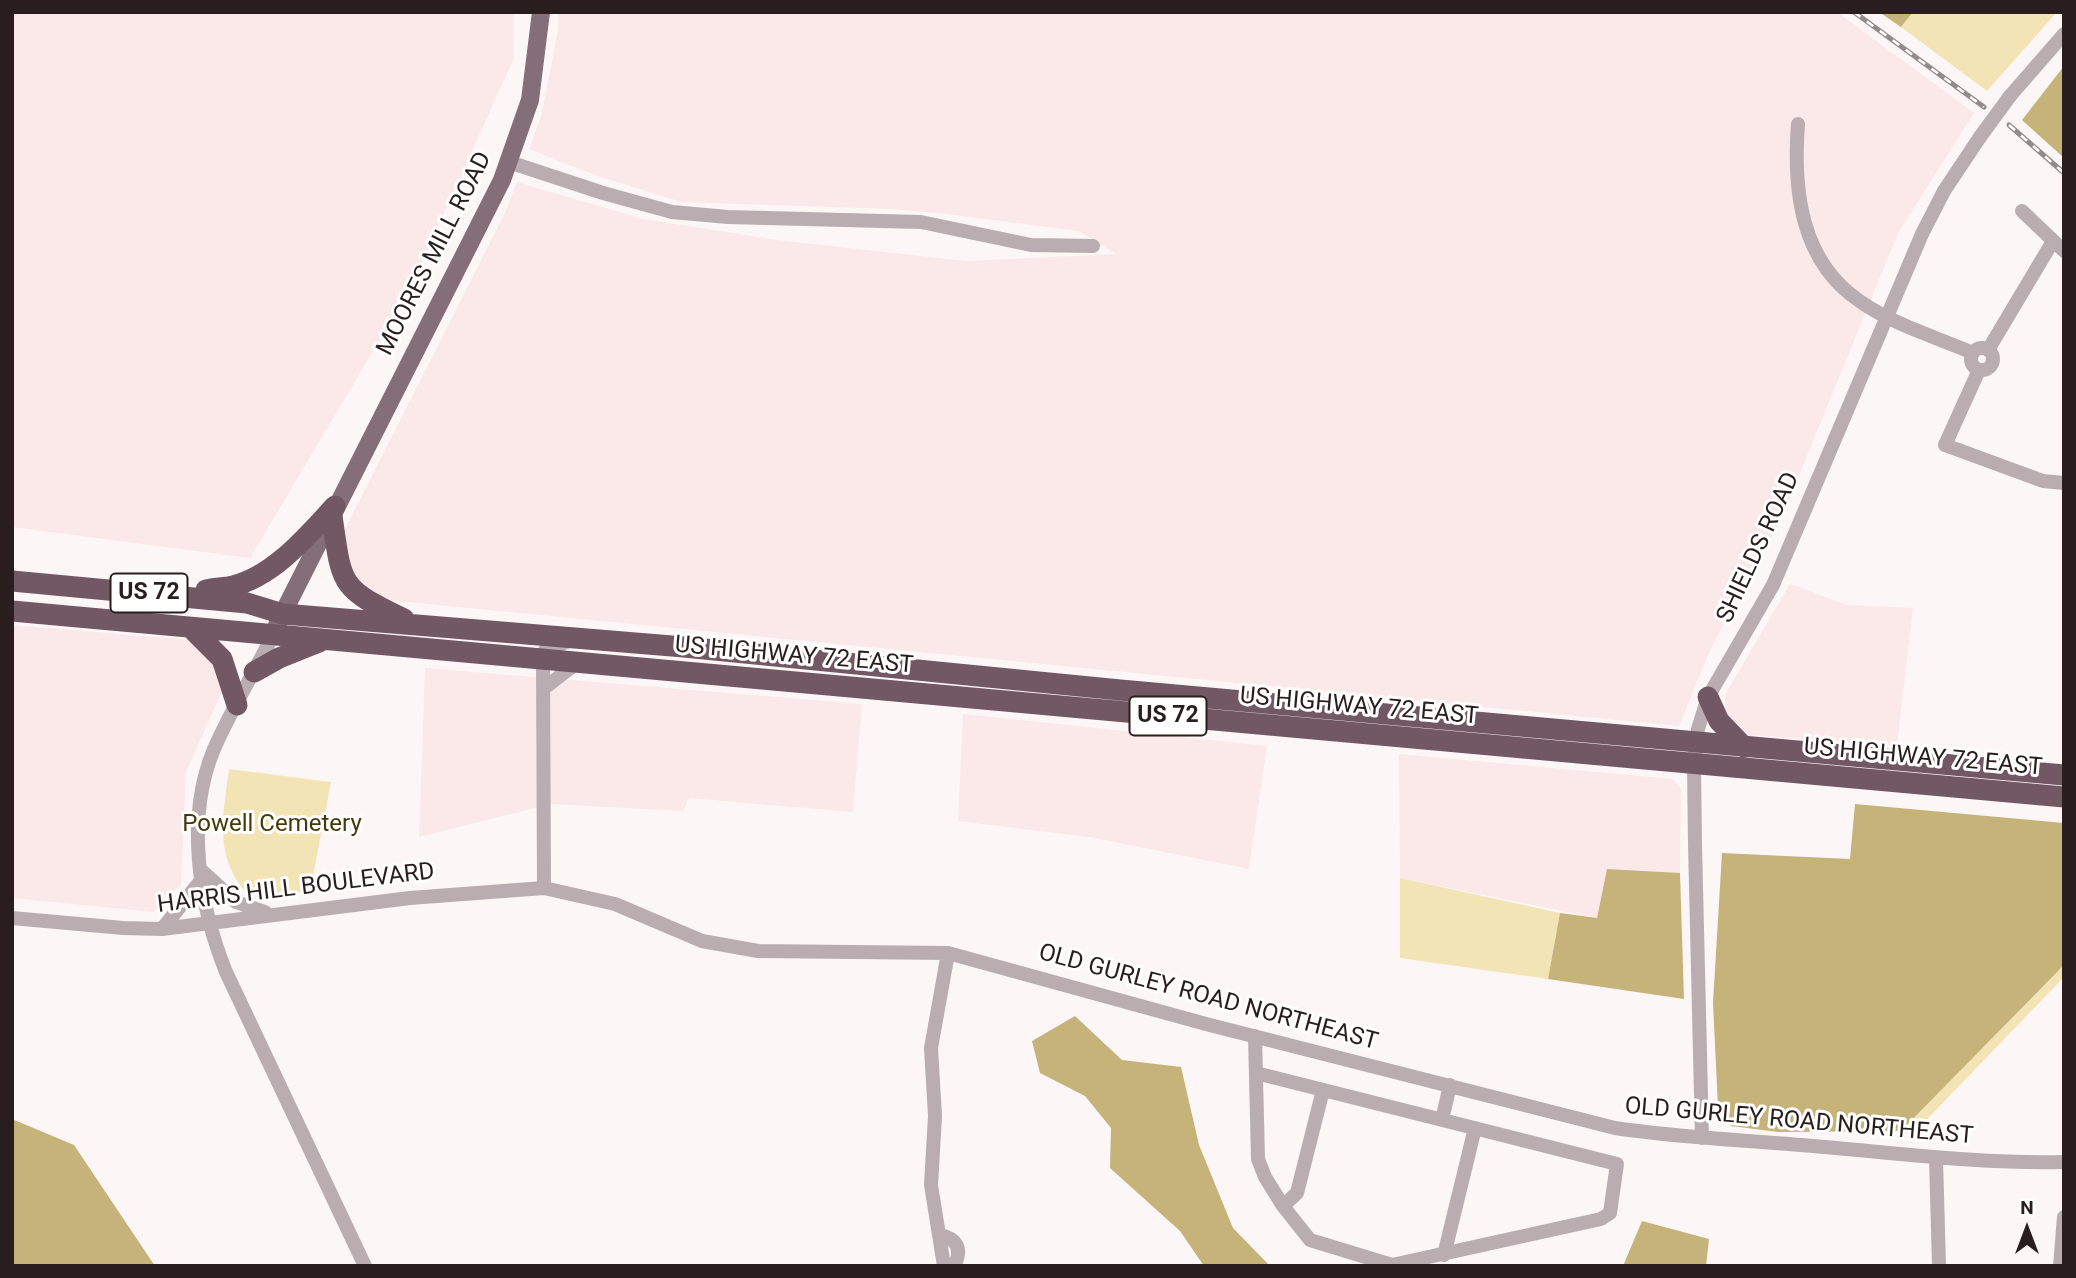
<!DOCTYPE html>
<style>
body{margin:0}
#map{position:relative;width:2076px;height:1278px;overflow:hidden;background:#fdf6f6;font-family:Roboto,sans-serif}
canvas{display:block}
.frame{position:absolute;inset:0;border:14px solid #291e1d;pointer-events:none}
.north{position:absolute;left:1992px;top:1194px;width:70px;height:70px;-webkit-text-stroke:5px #fff;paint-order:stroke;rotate:0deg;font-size:19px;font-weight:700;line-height:28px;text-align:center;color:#291e1d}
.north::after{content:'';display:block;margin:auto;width:24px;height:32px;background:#291e1d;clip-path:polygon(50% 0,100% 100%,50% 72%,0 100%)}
</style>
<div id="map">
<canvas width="2076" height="1278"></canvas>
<div class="frame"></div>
<div class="north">N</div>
</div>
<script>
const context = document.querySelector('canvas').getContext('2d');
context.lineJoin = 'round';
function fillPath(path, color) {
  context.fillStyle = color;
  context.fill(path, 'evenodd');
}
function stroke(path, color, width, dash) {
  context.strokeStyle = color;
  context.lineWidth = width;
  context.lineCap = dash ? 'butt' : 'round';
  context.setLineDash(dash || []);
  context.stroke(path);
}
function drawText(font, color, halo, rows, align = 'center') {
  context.font = font + ' Roboto,sans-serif';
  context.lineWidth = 6;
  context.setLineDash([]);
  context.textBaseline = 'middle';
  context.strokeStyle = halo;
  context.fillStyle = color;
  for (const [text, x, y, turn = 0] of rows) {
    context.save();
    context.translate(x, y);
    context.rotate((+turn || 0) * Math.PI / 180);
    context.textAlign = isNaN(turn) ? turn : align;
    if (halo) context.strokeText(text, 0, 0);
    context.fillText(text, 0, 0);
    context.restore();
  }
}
fillPath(new Path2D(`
 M12,12H514V58L410,289L250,558L12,527Z
 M558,12H1837L1974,113L1898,233L1782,517L1711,648L1679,726L387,600L346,578L344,531L505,213L517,182L643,219L777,240L966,261L1116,254L1079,231L947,214L890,209L681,202L595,175L529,149L541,117L558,31Z
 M1790,584L1847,605L1913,608L1897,745L1749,735L1733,725L1725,711V695Z
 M12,625L192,640L217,656L223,689L186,772L181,884L154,912L12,898Z
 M425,668L862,704L853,812L689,798L683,811L550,804L419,837Z
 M963,714L1267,746L1249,869L1089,837L958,821Z
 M1399,754L1673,779L1681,788L1680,873L1607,869L1597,918L1400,878Z`), '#fae9e8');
fillPath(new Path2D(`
 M1913,12H2057L1987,91L1901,27Z
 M229,769L331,782L310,892L248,894C213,858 223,815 229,769Z
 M1400,878L1560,913L1548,979L1400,958Z
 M2064,965V977L1911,1136L1901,1131Z`), '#f3e4b6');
fillPath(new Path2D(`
 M1879,12H1913L1901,27Z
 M2064,66V158L2022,120Z
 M1855,804L2064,823V965L1901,1131L1778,1132L1731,1126L1718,1107L1713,1003L1722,853L1850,859Z
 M1607,869L1680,873L1684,999L1548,979L1560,913L1597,918Z
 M1075,1016L1122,1060L1181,1067L1199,1145L1233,1228L1270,1266H1204L1180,1231L1110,1168L1111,1128L1085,1096L1040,1073L1032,1041Z
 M12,1119L74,1145L155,1266H12Z
 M1642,1221L1709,1239L1706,1266H1623Z`), '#c6b379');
stroke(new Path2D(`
 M2010,96L2064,34
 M1798,124C1793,189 1800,262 1861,302C1894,325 1936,337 1973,353
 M509,162L603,193L672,212L728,217L921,222L1031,245L1093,246
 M2022,211L2064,251
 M1971 359a11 11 0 1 1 22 0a11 11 0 1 1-22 0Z
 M1988,350L2053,241
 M1979,370L1945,445L2043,481L2064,483
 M273,635C254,673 231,710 214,749C185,818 199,905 226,972L365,1266
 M543,689L577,663
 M202,871L236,902L265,912
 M544,888L543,660L545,650L569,641
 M12,918L123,928L162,929L410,898L544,888L615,904L702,941L758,951L948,953L1206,1024L1615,1128C1681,1138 1746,1140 1813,1146C1897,1153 1979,1164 2064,1162
 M162,929L203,878
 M1255,1036L1258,1159L1265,1177L1283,1206L1310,1240L1392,1265L1601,1219L1610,1213L1617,1164L1256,1073
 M1442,1120L1450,1085
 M1702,1138L1695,844L1694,765L1698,729L1708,697L1773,585L1922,234L1944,191L1980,137
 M1936,1158L1939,1266
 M1283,1206L1297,1193L1323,1090
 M939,1235C957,1238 963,1249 954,1266
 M1444,1255L1475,1128
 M944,1266L931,1185L935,1116L931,1048L948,953
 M2060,1266L2064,1217`), '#b9adb2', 14);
stroke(new Path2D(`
 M277,625L502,180L530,100L541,12`), '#846e77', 18);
stroke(new Path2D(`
 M332,516C342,586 339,588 404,619
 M12,581L247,603L283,614L684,647L1120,690L2064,775
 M206,590C215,588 224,588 233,586C274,576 307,536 335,506
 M12,611L2064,797
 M191,628L222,659L237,705
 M254,672L279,658L319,642
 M1708,697L1719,721L1744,747`), '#715863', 21);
const rail = new Path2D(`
 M1854,12L1984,107
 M2009,125L2064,173`);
stroke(rail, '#938a8a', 5);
stroke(rail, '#fff', 2.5, [8]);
stroke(new Path2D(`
 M1980,137L2010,96`), '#b9adb2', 14);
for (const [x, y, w] of [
 [149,593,77],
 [1168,716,77]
]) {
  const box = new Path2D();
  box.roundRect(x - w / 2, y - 19.5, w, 39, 5);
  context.fillStyle = '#fff';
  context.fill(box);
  stroke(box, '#291e1d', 2);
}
drawText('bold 23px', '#291e1d', null, [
 ["US 72",149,593],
 ["US 72",1168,716]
]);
drawText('24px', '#291e1d', '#fff', [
 ["MOORES MILL ROAD",435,254,-63],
 ["SHIELDS ROAD",1759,548,-65],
 ["US HIGHWAY 72 EAST",794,656,5],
 ["US HIGHWAY 72 EAST",1359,707,5],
 ["US HIGHWAY 72 EAST",1923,758,5],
 ["HARRIS HILL BOULEVARD",296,889,-7],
 ["OLD GURLEY ROAD NORTHEAST",1208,998,15],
 ["OLD GURLEY ROAD NORTHEAST",1799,1122,5]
]);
drawText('24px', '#463909', '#fff', [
 ["Powell Cemetery",272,825]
]);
</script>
